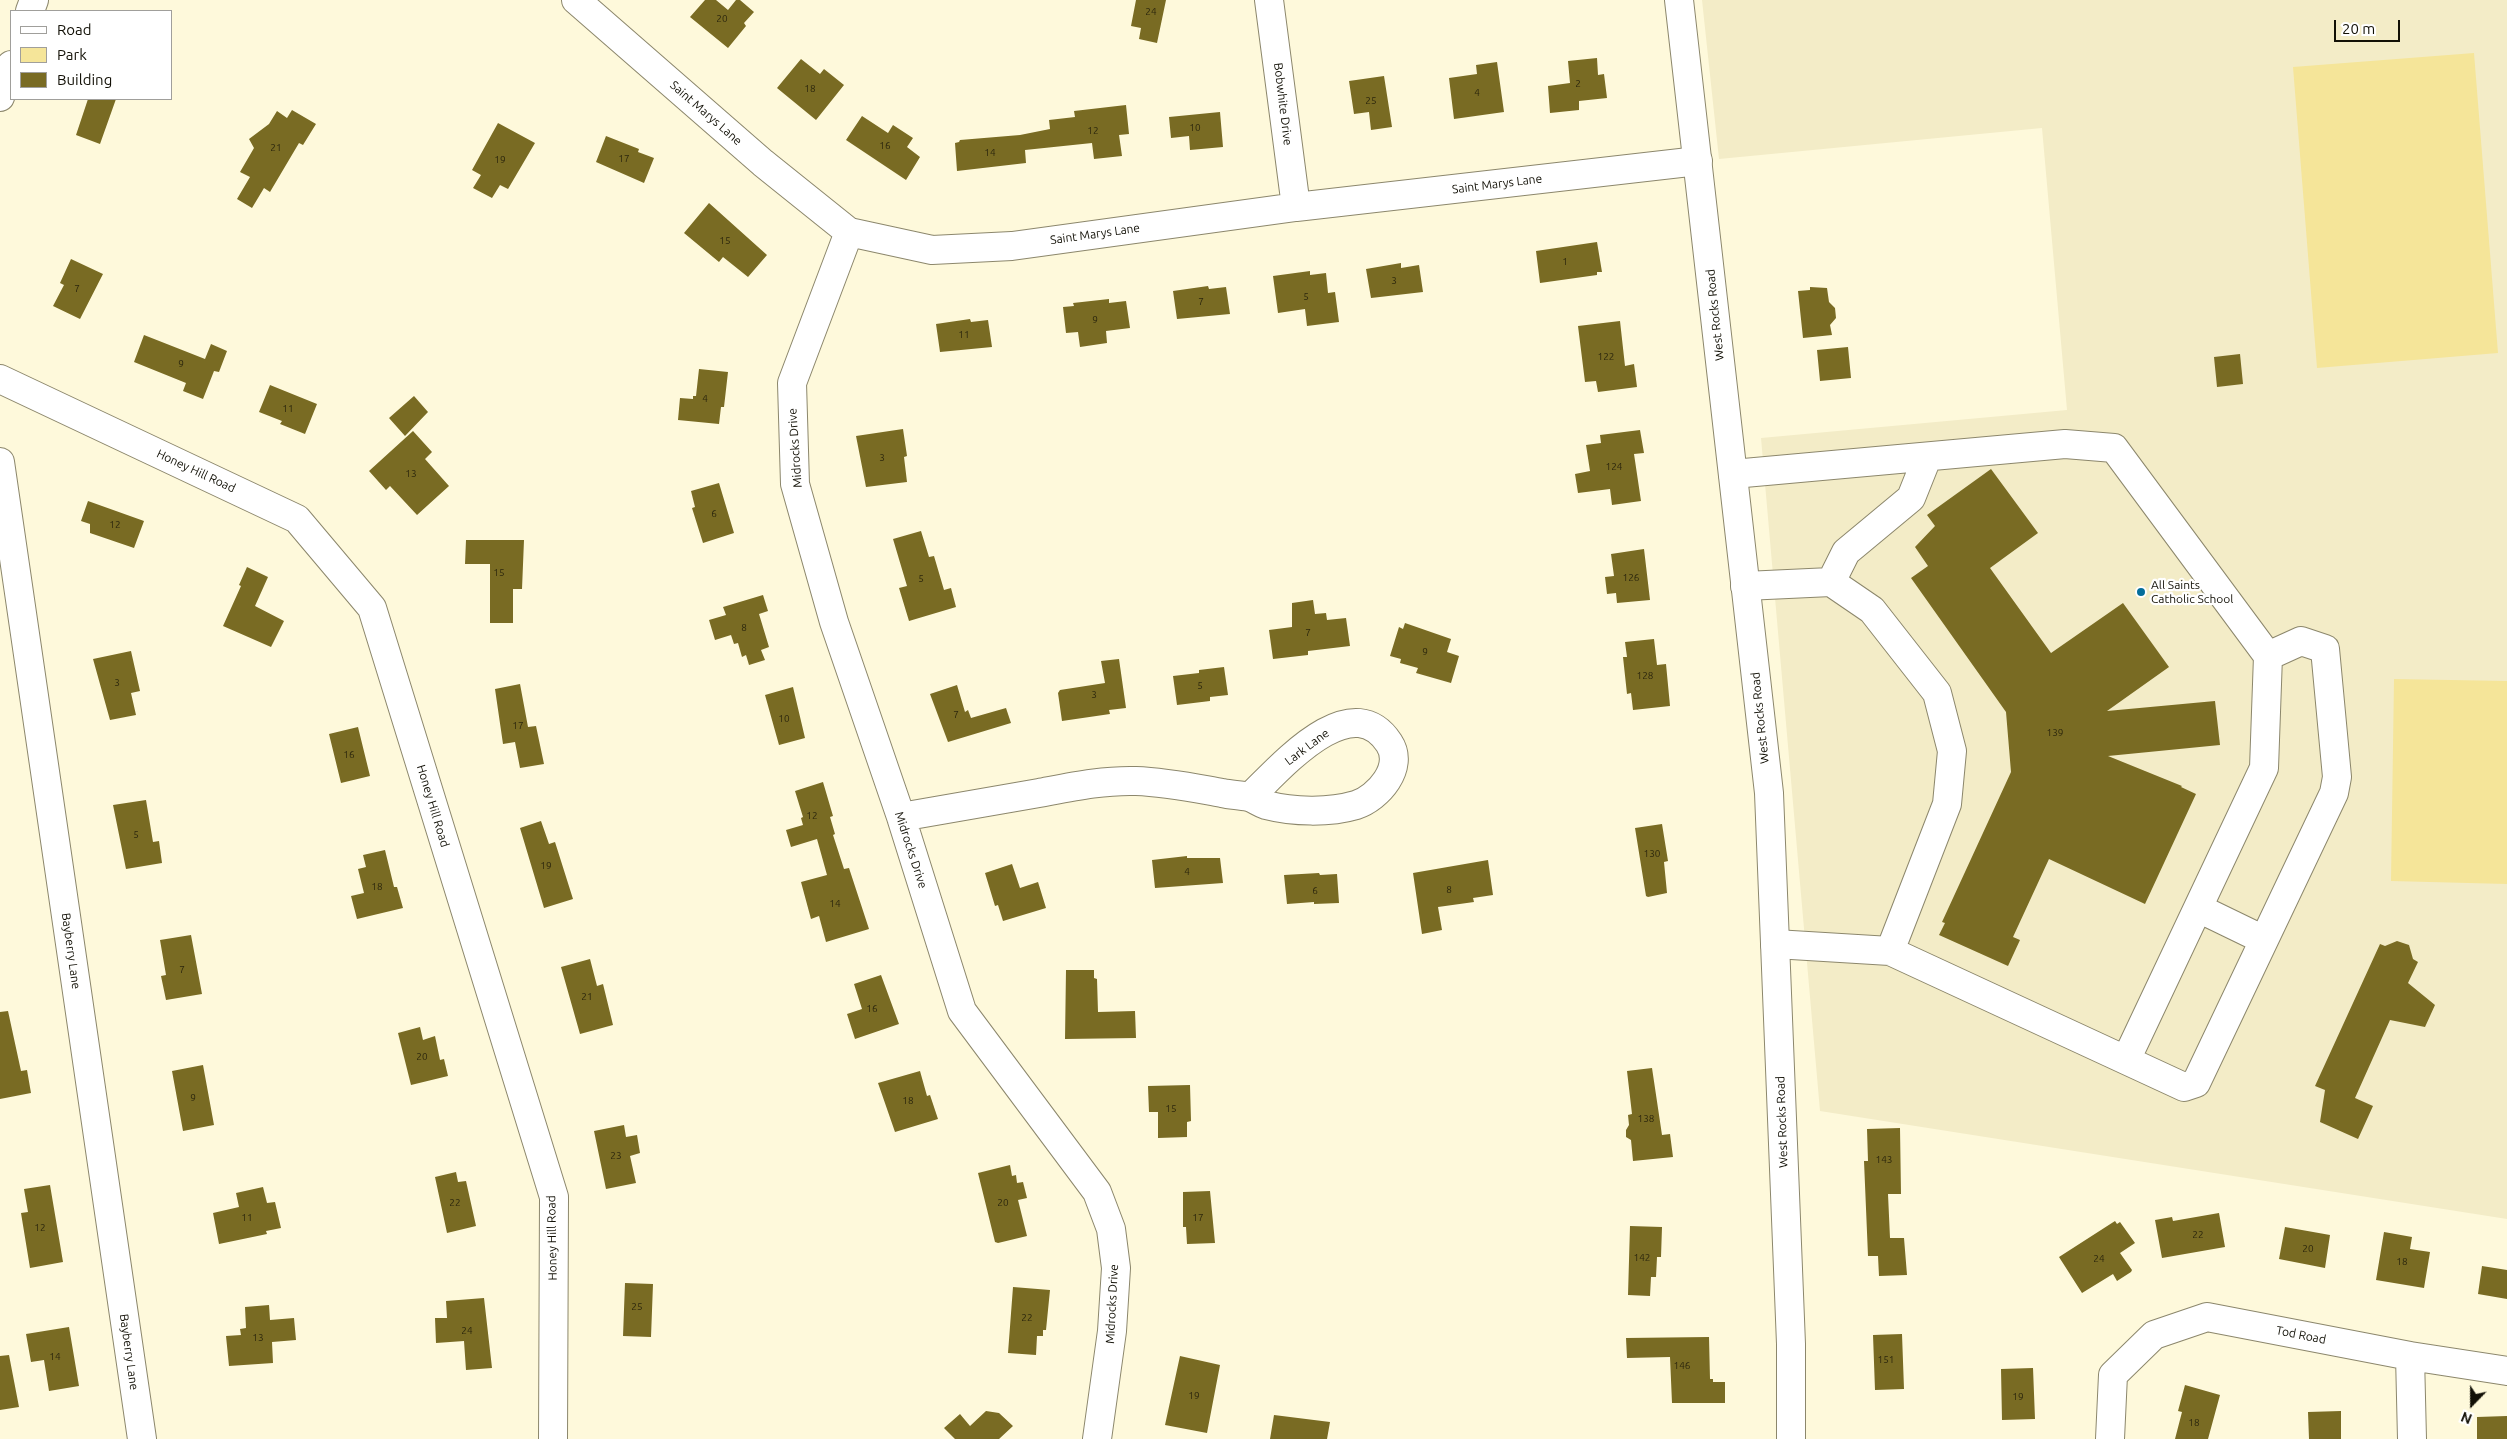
<!DOCTYPE html>
<style>
body{margin:0}
#map{position:relative;width:2507px;height:1439px;overflow:hidden;background:#fef9db;font-family:Ubuntu,sans-serif}
canvas{display:block}
.legend{position:absolute;left:10px;top:10px;width:162px;height:90px;box-sizing:border-box;background:#fff;border:1px solid #a09f9b;margin:0;padding:6px 9px;list-style:none;font-size:15px;color:#121006}
.legend li{display:flex;align-items:center;gap:10px;height:25px}
.legend b{width:25px;border:1px solid #a09f9b}
.north{position:absolute;left:2447px;top:1379px;width:50px;height:50px;-webkit-text-stroke:4px #fff;paint-order:stroke;rotate:202deg;font-size:14px;font-weight:700;line-height:20px;text-align:center;color:#121006}
.north::after{content:'';display:block;margin:auto;width:18px;height:22px;background:#121006;clip-path:polygon(50% 0,100% 100%,50% 72%,0 100%)}
.scale{position:absolute;left:2334px;top:20px;width:66px;height:22px;box-sizing:border-box;border:2px solid #121006;border-top:0;padding-left:6px;font-size:15px;line-height:18px;white-space:nowrap;color:#121006;-webkit-text-stroke:4px #fff;paint-order:stroke}
</style>
<div id="map">
<canvas width="2507" height="1439"></canvas>
<ul class="legend">
<li><b style="height:6px;background:#fff"></b>Road</li>
<li><b style="height:14px;background:#f5e599"></b>Park</li>
<li><b style="height:14px;background:#796b23"></b>Building</li>
</ul>
<div class="north">N</div>
<div class="scale">20 m</div>
</div>
<script>
const context = document.querySelector('canvas').getContext('2d');
context.lineJoin = 'round';
function fillPath(path, color) {
  context.fillStyle = color;
  context.fill(path, 'evenodd');
}
function stroke(path, color, width, dash) {
  context.strokeStyle = color;
  context.lineWidth = width;
  context.lineCap = dash ? 'butt' : 'round';
  context.setLineDash(dash || []);
  context.stroke(path);
}
function drawText(font, color, halo, rows, align = 'center') {
  context.font = font + ' Ubuntu,sans-serif';
  context.lineWidth = 4.5;
  context.setLineDash([]);
  context.textBaseline = 'middle';
  context.strokeStyle = halo;
  context.fillStyle = color;
  for (const [text, x, y, turn = 0] of rows) {
    context.save();
    context.translate(x, y);
    context.rotate((+turn || 0) * Math.PI / 180);
    context.textAlign = isNaN(turn) ? turn : align;
    if (halo) context.strokeText(text, 0, 0);
    context.fillText(text, 0, 0);
    context.restore();
  }
}
fillPath(new Path2D(`
 M1702,0H2507V1219L1820,1111L1761,438L2067,410L2042,128L1719,159Z`), '#f3ecc7');
fillPath(new Path2D(`
 M2474,53L2498,353L2317,368L2293,67Z
 M2394,679L2507,681V884L2391,881Z`), '#f5e599');
fillPath(new Path2D(`
 M705,0H716L728,10L736,0H740L754,12L744,23L746,26L728,48L690,17Z
 M1136,0H1166L1157,43L1139,39L1141,28L1131,26Z
 M1597,58L1598,75L1604,74L1607,98L1579,101V110L1550,113L1548,86L1570,83L1568,61Z
 M801,59L820,74L824,69L844,85L816,120L777,88Z
 M1497,62L1504,112L1454,119L1449,78L1477,74L1476,65Z
 M1384,76L1392,127L1371,130L1369,112L1354,114L1349,81Z
 M88,99H116L100,144L76,135Z
 M1126,105L1129,134L1119,135L1122,156L1094,159L1092,143L1025,150L1026,163L957,171L955,143L959,142L960,140L1020,135L1050,129L1049,120L1075,117L1074,111Z
 M292,110L316,124L303,145L299,143L270,192L264,188L252,208L237,199L250,177L240,172L254,148L249,139L269,124L277,111L287,118Z
 M1220,112L1223,147L1190,150L1189,136L1171,138L1169,117Z
 M862,116L888,133L893,125L913,138L907,147L920,157L906,180L846,140Z
 M498,123L535,143L508,189L500,185L492,198L473,188L481,175L472,170Z
 M606,136L639,149L638,152L654,158L644,183L596,162Z
 M709,203L767,255L748,277L723,257L719,262L684,233Z
 M1597,242L1602,272H1597V275L1540,283L1536,251Z
 M71,259L103,274L80,319L53,306L64,285L60,283Z
 M1401,263V268L1419,265L1423,292L1371,298L1366,269Z
 M1310,271V275L1326,273L1328,293L1335,292L1339,322L1307,326L1305,309L1278,313L1273,276Z
 M1208,286L1209,289L1226,287L1230,314L1177,319L1173,291Z
 M1810,287L1827,288L1829,302L1835,308L1836,318L1830,325L1832,335L1803,338L1798,291L1810,290Z
 M1109,299V303L1126,301L1130,328L1106,331L1107,343L1080,347L1078,332L1066,333L1063,307L1074,306L1073,303Z
 M970,319L971,322L988,320L992,347L940,352L936,324Z
 M1620,321L1625,366L1634,364L1637,387L1598,392L1596,381L1585,382L1578,326Z
 M144,335L205,359L211,344L227,351L219,372L214,371L203,399L183,391L186,383L134,362Z
 M1848,347L1851,378L1820,381L1817,350Z
 M2240,354L2243,384L2217,387L2214,357Z
 M699,369L728,372L724,407H721L719,424L678,420L680,398L693,399V396H696Z
 M270,385L317,404L305,434L280,424L282,421L259,412Z
 M414,396L428,412L405,436L389,418Z
 M903,429L907,456L904,457L907,482L866,487L856,436Z
 M1640,430L1644,453L1634,454L1641,501L1612,505L1610,489L1578,493L1575,474L1590,471L1586,445L1601,443L1600,435Z
 M413,431L432,452L425,459L449,486L417,515L390,486L386,490L369,471Z
 M1991,469L2038,533L1990,568L2051,653L2123,603L2169,667L2107,711L2215,701L2220,745L2108,756L2182,786L2181,787L2196,794L2145,904L2049,859L2013,937L2020,940L2008,966L1939,935L1945,923L1942,922L2011,772L2006,712L1911,578L1928,566L1915,547L1935,526L1927,515Z
 M719,483L734,533L703,543L692,508L695,507L691,491Z
 M88,501L144,521L134,548L90,533V524L81,521Z
 M921,531L929,557L934,556L944,590L951,588L956,607L909,621L899,588L907,586L893,539Z
 M466,540H524L522,589H513V623H490V564H465Z
 M1644,549L1650,600L1617,603L1616,593L1607,594L1605,577L1614,576L1611,554Z
 M247,567L268,577L255,606L284,621L271,647L223,626L241,586L239,585Z
 M763,595L768,611L759,614L769,647L761,650L765,660L749,665L746,655L742,657L738,643L734,644L731,635L715,640L709,620L726,615L723,607Z
 M1313,600L1315,614L1326,613L1327,620L1346,618L1350,646L1308,651V655L1273,659L1269,630L1292,627V603Z
 M1405,623L1451,639L1447,652L1459,656L1451,683L1416,673L1418,668L1400,663L1401,659L1390,656L1399,627L1403,629Z
 M1654,639L1657,665L1666,664L1670,706L1633,710L1631,693L1627,694L1623,657H1627L1625,642Z
 M131,651L140,691L131,693L136,715L110,720L93,659Z
 M1119,659L1126,708L1109,710L1110,714L1062,721L1058,693L1060,690L1105,683L1101,661Z
 M1224,667L1228,695L1210,697V701L1177,705L1173,676L1199,673V670Z
 M520,684L528,727L536,726L544,764L520,768L515,742L503,744L495,689Z
 M957,685L965,712L968,710L971,718L1006,708L1011,723L948,742L930,694Z
 M793,687L805,738L779,745L765,695Z
 M358,727L370,776L341,783L329,734Z
 M823,782L833,816L830,817L835,834L833,835L844,869L849,868L869,929L826,942L819,916L811,919L801,882L827,875L817,839L791,847L786,830L803,825L801,818L803,817L795,791Z
 M146,800L153,842L159,841L162,863L126,869L113,805Z
 M541,821L549,844L555,842L573,899L544,908L520,828Z
 M1662,824L1668,861L1664,862L1667,893L1648,897L1646,896L1635,828Z
 M385,850L394,887H397L403,908L357,919L351,896L364,893L358,869L366,867L363,855Z
 M1187,856V858H1220L1223,883L1155,888L1152,860Z
 M1488,860L1493,895L1473,898L1474,902L1438,907L1442,930L1422,934L1413,873Z
 M1012,864L1020,888L1038,882L1046,908L1003,921L998,905L995,906L985,873Z
 M1319,873L1320,875L1337,874L1339,903L1314,904V902L1287,904L1284,875Z
 M191,935L202,994L166,1000L161,976L166,975L160,940Z
 M2397,941L2409,945L2413,959L2418,962L2408,983L2435,1005L2425,1027L2390,1020L2355,1098L2373,1106L2358,1139L2320,1122L2325,1090L2315,1086L2380,944L2385,946Z
 M590,959L597,986L603,984L613,1025L580,1034L561,967Z
 M1066,970H1094V978L1097,979L1098,1012L1135,1011L1136,1038L1065,1039Z
 M881,975L899,1024L855,1039L847,1014L862,1009L854,984Z
 M8,1011L21,1071L27,1070L31,1093L0,1099V1012Z
 M420,1027L423,1040L435,1036L440,1060L444,1059L448,1076L411,1085L398,1033Z
 M203,1065L214,1125L183,1131L172,1071Z
 M1652,1068L1662,1135L1670,1134L1673,1157L1633,1161L1631,1140L1626,1137V1130L1629,1125L1628,1115L1632,1114L1627,1071Z
 M920,1071L927,1096L930,1095L938,1119L895,1132L878,1083Z
 M1190,1085L1191,1121L1187,1122V1137L1158,1138V1112H1149L1148,1086Z
 M624,1125L626,1137L637,1135L640,1153L630,1156L636,1183L606,1189L594,1131Z
 M1900,1128L1901,1194H1888L1890,1238H1904L1907,1275L1879,1276L1878,1256H1868L1864,1161H1868L1867,1129Z
 M1010,1165L1012,1176L1016,1175L1017,1183L1023,1182L1027,1198L1018,1200L1027,1236L998,1243L995,1242L978,1173Z
 M456,1172L458,1182L466,1181L476,1226L447,1233L435,1177Z
 M50,1185L63,1262L30,1268L21,1213L28,1212L24,1189Z
 M263,1187L267,1203L275,1202L281,1228L266,1231L267,1234L219,1244L213,1213L239,1207L236,1193Z
 M1210,1191L1215,1243L1187,1244L1186,1227H1183V1192Z
 M2219,1213L2225,1247L2162,1258L2155,1220L2172,1217L2173,1221Z
 M2115,1221L2117,1224L2120,1222L2135,1243L2120,1253L2132,1270L2131,1272L2117,1281L2113,1274L2082,1293L2059,1257Z
 M1630,1226L1662,1227L1661,1257H1657L1656,1277H1651L1650,1296L1628,1295Z
 M2285,1227L2330,1235L2325,1268L2279,1259Z
 M2384,1232L2412,1237L2410,1249L2430,1252L2424,1288L2376,1280Z
 M2482,1266L2507,1270V1299L2478,1294Z
 M625,1283L653,1284L651,1337L623,1336Z
 M1013,1287L1050,1290L1046,1330H1043V1336H1037L1036,1355L1008,1353Z
 M484,1298L492,1368L466,1370L464,1341L436,1343L435,1318H447L446,1301Z
 M269,1305L270,1320L294,1318L296,1340L272,1342L273,1363L229,1366L226,1336L241,1335L240,1329L246,1328L245,1307Z
 M69,1327L79,1386L49,1391L44,1360L31,1362L26,1334Z
 M1902,1334L1904,1389L1875,1390L1873,1335Z
 M1709,1337L1710,1379H1713V1382H1725V1403H1672L1670,1357L1627,1358L1626,1338Z
 M9,1355L19,1407L0,1410V1356Z
 M1180,1356L1220,1365L1207,1433L1165,1425Z
 M2033,1368L2035,1419L2002,1420L2001,1369Z
 M2185,1385L2220,1395L2208,1439H2175L2182,1412L2178,1411Z
 M986,1411L999,1413L1013,1426L999,1439H955L944,1428L960,1414L970,1426Z
 M2341,1411V1439H2309L2308,1412Z
 M1274,1415L1330,1422L1327,1439H1270Z
 M2507,1416V1439H2477V1417Z`), '#796b23');
const minor = new Path2D(`
 M576,0L763,163L849,232L932,250L1012,246L1296,207L1698,161
 M1269,0L1296,207
 M30,11L34,0
 M0,97L11,65
 M849,232L792,383L795,484L834,622L901,817L962,1011L1097,1192L1111,1229L1116,1268L1112,1331L1097,1439
 M0,379L297,519L372,608L554,1197L553,1439
 M0,462L142,1439
 M1733,474L2065,444L2114,448L2268,656L2264,768L2126,1060
 M1831,582L1846,552L1911,498L1927,458
 M1745,586L1831,582L1872,610L1937,693L1952,751L1947,804L1890,951L1775,944
 M901,817C947,809 993,801 1039,793C1071,787 1103,780 1136,781C1166,782 1194,788 1222,793C1231,795 1240,795 1249,797C1255,799 1260,803 1266,805C1293,812 1329,813 1356,805C1378,798 1405,767 1389,743C1351,685 1280,768 1250,797
 M2198,908L2264,940
 M1890,951L2184,1087L2196,1083L2334,793L2337,777L2325,649L2301,641L2268,656
 M2410,1356L2412,1439
 M2110,1439L2113,1375L2154,1335L2207,1317L2410,1356L2507,1371`);
const major = new Path2D(`
 M1679,0L1769,793L1791,1344V1439`);
stroke(minor, '#8c876c', 30);
stroke(major, '#8c876c', 30);
stroke(minor, '#fff', 28);
stroke(major, '#fff', 28);
for (const [x, y, r, color] of [
 [2141,592,5,"#046e9b"]
]) {
  const dot = new Path2D();
  dot.arc(x, y, r, 0, 2 * Math.PI);
  context.fillStyle = color;
  context.fill(dot);
  stroke(dot, '#fff', 2);
}
drawText('10px', '#2c270d', null, [
 ["24",1151,12],
 ["20",722,19],
 ["2",1578,84],
 ["18",810,89],
 ["4",1477,93],
 ["25",1371,101],
 ["10",1195,128],
 ["12",1093,131],
 ["16",885,146],
 ["21",276,148],
 ["14",990,153],
 ["17",624,159],
 ["19",500,160],
 ["15",725,241],
 ["1",1565,262],
 ["3",1394,281],
 ["7",77,289],
 ["5",1306,297],
 ["7",1201,302],
 ["9",1095,320],
 ["11",964,335],
 ["122",1606,357],
 ["9",181,364],
 ["4",705,399],
 ["11",288,409],
 ["3",882,458],
 ["124",1614,467],
 ["13",411,474],
 ["6",714,514],
 ["12",115,525],
 ["15",499,573],
 ["126",1631,578],
 ["5",921,579],
 ["8",744,628],
 ["7",1308,633],
 ["9",1425,652],
 ["128",1645,676],
 ["3",117,683],
 ["5",1200,686],
 ["3",1094,695],
 ["7",956,715],
 ["10",784,719],
 ["17",518,726],
 ["139",2055,733],
 ["16",349,755],
 ["12",812,816],
 ["5",136,835],
 ["130",1652,854],
 ["19",546,866],
 ["4",1187,872],
 ["18",377,887],
 ["8",1449,890],
 ["6",1315,891],
 ["14",835,904],
 ["7",182,970],
 ["21",587,997],
 ["16",872,1009],
 ["20",422,1057],
 ["9",193,1098],
 ["18",908,1101],
 ["15",1171,1109],
 ["138",1646,1119],
 ["23",616,1156],
 ["143",1884,1160],
 ["22",455,1203],
 ["20",1003,1203],
 ["11",247,1218],
 ["17",1198,1218],
 ["12",40,1228],
 ["22",2198,1235],
 ["20",2308,1249],
 ["142",1642,1258],
 ["24",2099,1259],
 ["18",2402,1262],
 ["25",637,1307],
 ["22",1027,1318],
 ["24",467,1331],
 ["13",258,1338],
 ["14",55,1357],
 ["151",1886,1360],
 ["146",1682,1366],
 ["19",1194,1396],
 ["19",2018,1397],
 ["18",2194,1423]
]);
drawText('12px', '#121006', '#fff', [
 ["Bobwhite Drive",1283,104,83],
 ["Saint Marys Lane",706,113,41],
 ["Saint Marys Lane",1497,184,-7],
 ["Saint Marys Lane",1095,234,-8],
 ["West Rocks Road",1715,315,-96],
 ["Midrocks Drive",795,448,-94],
 ["Honey Hill Road",196,471,25],
 ["West Rocks Road",1760,718,-96],
 ["Lark Lane",1307,747,-37],
 ["Honey Hill Road",433,806,73],
 ["Midrocks Drive",911,850,72],
 ["Bayberry Lane",71,951,82],
 ["West Rocks Road",1782,1122,-92],
 ["Honey Hill Road",552,1238,-91],
 ["Midrocks Drive",1112,1304,-87],
 ["Tod Road",2301,1335,11],
 ["Bayberry Lane",129,1352,82]
]);
drawText('12px', '#121006', '#fff', [
 ["All Saints",2151,585],
 ["Catholic School",2151,599]
], 'left');
</script>
